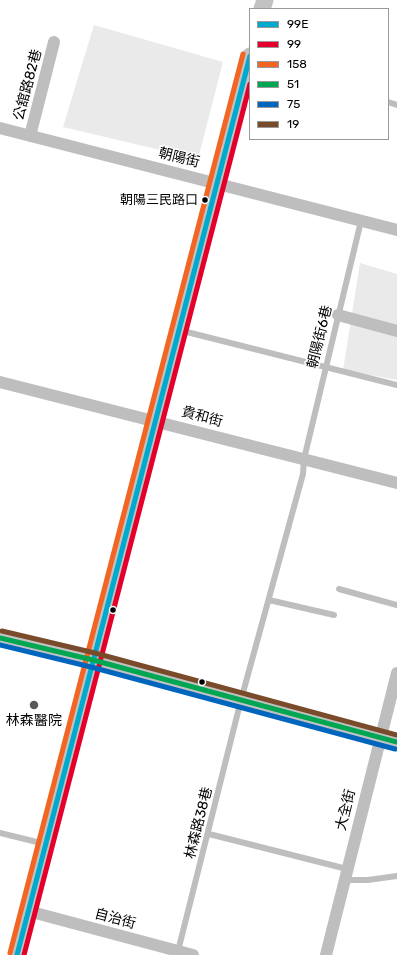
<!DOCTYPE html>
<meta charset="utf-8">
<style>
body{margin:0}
#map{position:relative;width:397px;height:955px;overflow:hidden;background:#fff;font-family:Rubik,sans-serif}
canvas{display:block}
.legend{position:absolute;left:249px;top:8px;width:140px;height:132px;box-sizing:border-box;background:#fff;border:1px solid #999;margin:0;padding:5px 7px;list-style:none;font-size:12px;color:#000}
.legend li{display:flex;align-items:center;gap:8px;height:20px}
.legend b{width:20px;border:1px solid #999}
</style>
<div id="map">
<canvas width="397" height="955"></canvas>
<ul class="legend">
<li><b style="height:5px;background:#00a9ce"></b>99E</li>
<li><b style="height:5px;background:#e4002b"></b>99</li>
<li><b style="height:5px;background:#f26522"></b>158</li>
<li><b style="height:5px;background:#00a651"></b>51</li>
<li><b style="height:5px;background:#0065bd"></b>75</li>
<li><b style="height:5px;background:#7a4b2a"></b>19</li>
</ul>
</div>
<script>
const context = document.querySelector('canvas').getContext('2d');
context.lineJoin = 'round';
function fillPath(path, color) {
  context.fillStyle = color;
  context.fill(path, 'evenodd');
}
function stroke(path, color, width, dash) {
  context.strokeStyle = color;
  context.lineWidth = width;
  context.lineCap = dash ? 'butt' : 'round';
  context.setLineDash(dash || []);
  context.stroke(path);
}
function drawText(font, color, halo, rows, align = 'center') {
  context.font = font + ' Rubik,"Noto Sans TC",sans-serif';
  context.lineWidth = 3;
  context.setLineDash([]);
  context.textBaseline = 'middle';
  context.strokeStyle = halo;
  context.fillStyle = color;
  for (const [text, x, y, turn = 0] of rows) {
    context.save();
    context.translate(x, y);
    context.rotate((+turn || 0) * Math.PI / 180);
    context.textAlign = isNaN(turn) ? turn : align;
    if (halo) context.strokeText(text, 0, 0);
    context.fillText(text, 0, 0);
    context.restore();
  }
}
fillPath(new Path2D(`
 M94,25L223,62L198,159L63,127Z
 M360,263L397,274V380L343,370Z`), '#eaeaea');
stroke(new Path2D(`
 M388,102L397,105
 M179,330L397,385
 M339,589L397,605
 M269,600L334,615
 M0,833L45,844
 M209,834L347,869
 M345,880H368L397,876
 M178,951L241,700L303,474L304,459L361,221`), '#bebebe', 6);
stroke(new Path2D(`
 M0,128L397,230
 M30,136L54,42
 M338,315L397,331
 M0,382L397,483
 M28,911L193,955
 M326,955L397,673`), '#bebebe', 12);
stroke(new Path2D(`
 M262,9L265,0
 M0,638L93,660L397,742
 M17,955L250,56`), '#c2c2c2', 17);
stroke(new Path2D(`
 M17,955L250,56`), '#00a9ce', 5);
stroke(new Path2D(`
 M24,955L250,84`), '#e4002b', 5);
stroke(new Path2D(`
 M10,953L243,54`), '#f26522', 5);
stroke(new Path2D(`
 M0,638L93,660L397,742`), '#00a651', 5);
stroke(new Path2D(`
 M0,645L91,667L395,749`), '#0065bd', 5);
stroke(new Path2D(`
 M2,631L95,653L397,735`), '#7a4b2a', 5);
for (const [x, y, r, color] of [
 [205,200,3.5,"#000"],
 [113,610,3.5,"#000"],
 [202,682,3.5,"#000"],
 [34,705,5,"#595959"]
]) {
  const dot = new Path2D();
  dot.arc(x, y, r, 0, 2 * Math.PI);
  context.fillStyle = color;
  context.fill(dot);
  stroke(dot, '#fff', 1.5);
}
drawText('13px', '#000', '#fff', [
 ["朝陽三民路口",198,200]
], 'right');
drawText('14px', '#000', '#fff', [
 ["公舘路82巷",28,85,-75],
 ["朝陽街",179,158,14],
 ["朝陽街6巷",320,337,-76],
 ["貴和街",202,417,15],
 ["大全街",346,810,-76],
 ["林森路38巷",199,823,-76],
 ["自治街",115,919,15]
]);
drawText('14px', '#000', '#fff', [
 ["林森醫院",34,721]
]);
</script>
